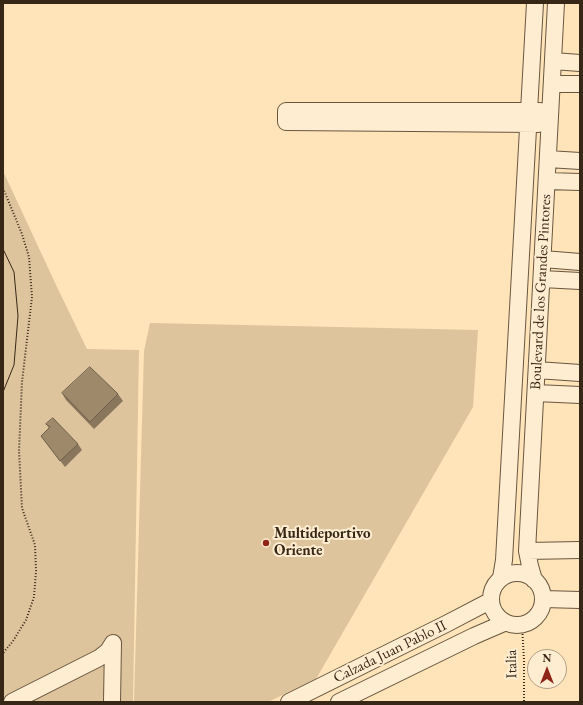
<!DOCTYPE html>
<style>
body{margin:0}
#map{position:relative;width:583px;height:705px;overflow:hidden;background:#ffe4b9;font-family:"EB Garamond",serif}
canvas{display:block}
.frame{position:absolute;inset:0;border:4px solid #372716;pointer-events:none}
.north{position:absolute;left:527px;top:649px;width:40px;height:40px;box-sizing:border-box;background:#ffedd2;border:1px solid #af9e87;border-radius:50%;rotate:0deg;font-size:11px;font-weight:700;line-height:16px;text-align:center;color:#372716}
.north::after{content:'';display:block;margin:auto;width:14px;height:18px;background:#8f2418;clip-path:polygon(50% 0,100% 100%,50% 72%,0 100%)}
</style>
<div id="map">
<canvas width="583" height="705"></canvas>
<div class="frame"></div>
<div class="north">N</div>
</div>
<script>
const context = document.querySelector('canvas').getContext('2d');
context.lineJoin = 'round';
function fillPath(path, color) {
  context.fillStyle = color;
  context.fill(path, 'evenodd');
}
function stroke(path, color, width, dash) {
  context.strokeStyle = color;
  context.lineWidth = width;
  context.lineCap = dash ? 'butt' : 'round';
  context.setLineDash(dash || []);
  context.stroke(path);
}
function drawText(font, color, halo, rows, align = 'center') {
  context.font = font + ' "EB Garamond",serif';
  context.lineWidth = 4;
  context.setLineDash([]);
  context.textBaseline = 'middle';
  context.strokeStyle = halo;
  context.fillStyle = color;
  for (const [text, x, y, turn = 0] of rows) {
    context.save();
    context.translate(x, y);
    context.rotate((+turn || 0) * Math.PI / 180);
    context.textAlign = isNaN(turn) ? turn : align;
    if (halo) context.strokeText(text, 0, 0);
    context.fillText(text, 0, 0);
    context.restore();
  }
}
fillPath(new Path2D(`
 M3,171L57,287L87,349L139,350L133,702H3Z
 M150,323L478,330L473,407L316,679L268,702H134L144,351Z`), '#ddc49d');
const minor = new Path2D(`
 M553,61L580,63
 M552,84H580
 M538,124L286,122V111H540
 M548,159L580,161
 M547,181L580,182
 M543,259L580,262
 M542,279L580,281
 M537,370L580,373
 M536,393L580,395
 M527,551L580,550
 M491 599a26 26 0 1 1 52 0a26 26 0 1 1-52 0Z
 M501,578L504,560L535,3
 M534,580L530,566L527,551L556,3
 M543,599L580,600
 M12,702L99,658L108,651L113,643
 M112,702L113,643
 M289,702L446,624L490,601
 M339,702L474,636L504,623`);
stroke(minor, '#69563f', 18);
stroke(new Path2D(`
 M3,188L22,234L29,257L32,297L22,382L19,451L22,508L35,545L36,571L34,597L26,620L13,641L3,653
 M522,625L524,660V702`), '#372716', 2, [1, 2]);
stroke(minor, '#ffedd2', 16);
stroke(new Path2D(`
 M3,249L14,272L18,316L14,365L3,392
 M3,551V559`), '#372716', 1);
fillPath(new Path2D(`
 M62,393L118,394L123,401L94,429L66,400Z
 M46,424L78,444L82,450L65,467L41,436L49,428Z`), '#89765c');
const building = new Path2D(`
 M90,367L118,394L90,422L62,393Z
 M53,418L78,444L60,461L41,436L50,427L46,424Z`);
fillPath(building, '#9f896b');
stroke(building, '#6f604b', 1);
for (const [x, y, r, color] of [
 [266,543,4,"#8f2418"]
]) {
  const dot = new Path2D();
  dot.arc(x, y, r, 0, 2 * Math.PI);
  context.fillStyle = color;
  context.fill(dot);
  stroke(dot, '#ffedd2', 1.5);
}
drawText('15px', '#372716', '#ffedd2', [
 ["Boulevard de los Grandes Pintores",541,292,-87],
 ["Calzada Juan Pablo II",390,652,-26],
 ["Italia",512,664,-91]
]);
drawText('bold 15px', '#372716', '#ffedd2', [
 ["Multideportivo",274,534],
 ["Oriente",274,551]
], 'left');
</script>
